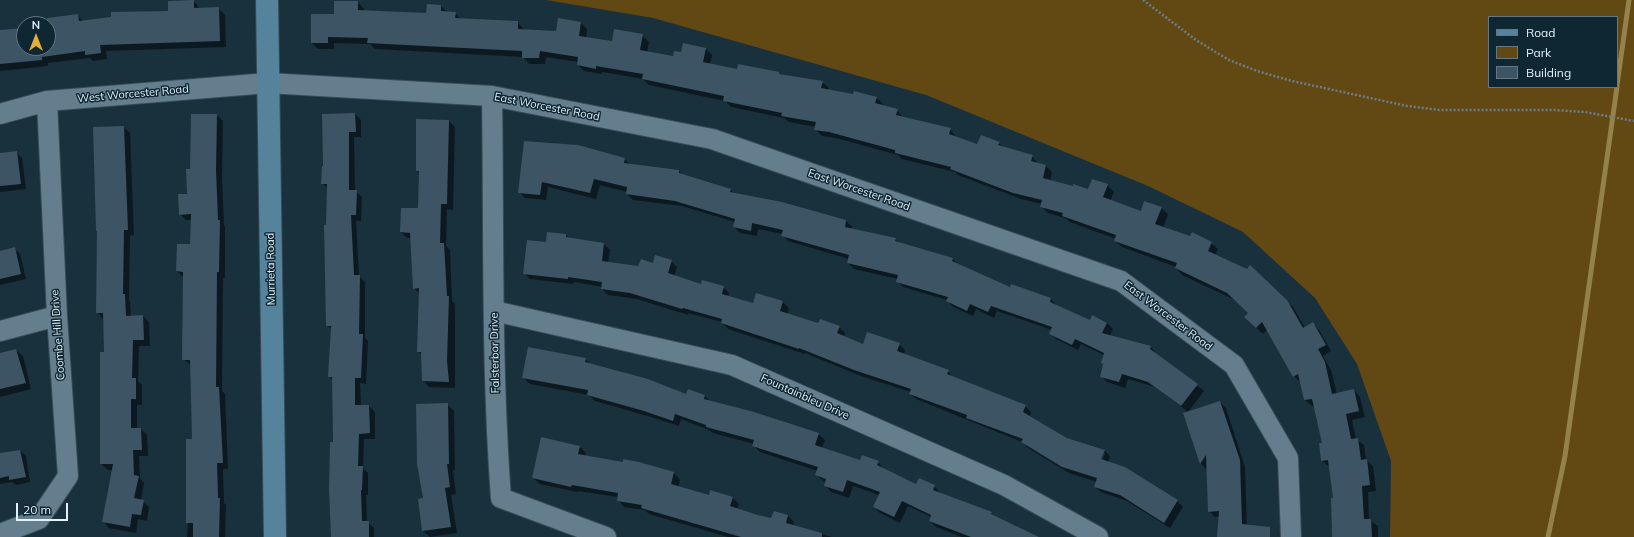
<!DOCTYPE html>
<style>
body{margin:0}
#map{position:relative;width:1634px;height:537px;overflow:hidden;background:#19303d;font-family:Mulish,sans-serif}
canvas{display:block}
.legend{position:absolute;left:1488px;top:16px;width:130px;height:72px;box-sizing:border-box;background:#0f2633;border:1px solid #647782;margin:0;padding:5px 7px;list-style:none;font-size:12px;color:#e3f1f9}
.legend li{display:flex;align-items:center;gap:8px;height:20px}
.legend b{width:20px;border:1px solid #647782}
.north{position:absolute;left:16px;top:16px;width:40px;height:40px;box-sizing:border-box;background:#0f2633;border:1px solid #647782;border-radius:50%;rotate:0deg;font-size:11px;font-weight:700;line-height:16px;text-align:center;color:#e3f1f9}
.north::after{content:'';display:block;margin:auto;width:14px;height:18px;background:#e5ad36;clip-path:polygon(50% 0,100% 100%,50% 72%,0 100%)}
.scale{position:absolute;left:16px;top:503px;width:52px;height:18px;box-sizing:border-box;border:2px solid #e3f1f9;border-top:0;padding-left:5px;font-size:12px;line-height:14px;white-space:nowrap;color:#e3f1f9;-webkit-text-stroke:3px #0f2633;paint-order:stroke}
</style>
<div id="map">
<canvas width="1634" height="537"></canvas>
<ul class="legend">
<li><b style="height:5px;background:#55839c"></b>Road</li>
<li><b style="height:11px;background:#624813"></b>Park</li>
<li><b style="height:11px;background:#3c5463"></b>Building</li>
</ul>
<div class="north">N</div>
<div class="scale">20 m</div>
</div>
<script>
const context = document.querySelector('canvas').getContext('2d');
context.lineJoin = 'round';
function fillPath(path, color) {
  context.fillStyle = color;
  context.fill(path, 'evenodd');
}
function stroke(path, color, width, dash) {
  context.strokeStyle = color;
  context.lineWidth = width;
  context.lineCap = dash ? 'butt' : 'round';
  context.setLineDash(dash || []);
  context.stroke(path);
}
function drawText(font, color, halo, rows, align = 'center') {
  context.font = font + ' Mulish,sans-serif';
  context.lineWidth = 3;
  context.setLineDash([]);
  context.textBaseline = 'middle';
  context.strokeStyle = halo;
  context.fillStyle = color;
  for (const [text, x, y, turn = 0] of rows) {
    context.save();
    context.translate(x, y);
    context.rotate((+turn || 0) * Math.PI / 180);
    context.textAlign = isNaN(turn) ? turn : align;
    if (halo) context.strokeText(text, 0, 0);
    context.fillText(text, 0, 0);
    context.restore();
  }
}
fillPath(new Path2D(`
 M546,0H1634V537H1390L1391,461L1357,364L1315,298L1243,232L1148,186L926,95L653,18ZM1489,17H1617V87H1489Z`), '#624813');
fillPath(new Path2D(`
 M193,0L200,9L218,8L225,15L226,47L106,51L107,59L93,61L90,58L48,63V66L0,71V31L24,29V48H48L77,15L84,22L169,12Z
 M358,2L364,9V11L427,14L441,6L447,12L455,13L462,20L518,22L524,30L557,32L559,19L581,23L587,29L586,38L613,43L642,35L649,42L647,53L673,57L682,54L706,49L712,55L710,64L738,70L779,73L781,75L822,82L829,88L828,91L876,97L883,104L882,106L897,110L903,118L950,129L956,137L978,146L999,143L1004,148L1032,156L1038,164L1046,166L1052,172L1050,181L1089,190L1107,185L1114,192L1110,201L1142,212L1161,208L1168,214L1163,228L1211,243L1218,249L1215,255L1286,301L1293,307L1305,328L1312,323L1319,330L1331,351L1323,356L1331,370L1337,394L1354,390L1360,397L1365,417L1352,420L1356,439L1364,445L1366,460L1373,466L1376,491L1368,492L1369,520L1378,526V537H1333L1334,499L1330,467L1322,461L1323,444L1315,406H1312L1305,400L1301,383L1294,376L1267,330L1263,334L1245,317L1249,313L1235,300L1182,275L1176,268V267L1122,247L1115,241L1116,239L1070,222L1065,218L1048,213L1042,207V204L1021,199L958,175L955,172L902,159L898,155L836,138L822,136L815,129L816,127L789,122L784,118L731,107L725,101L649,85L643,79L602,72V74L584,71L578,65V62L546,57L545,64H529L523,57L375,49L370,44L334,43V49H318L312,43L335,15Z
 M355,114L361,120V137H354L355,191L362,197L361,221H356L359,276L365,282V338L368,341L366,384L360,383L361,406H369L375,412V439H364L363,468L368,473V495H366L367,522L374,528V537H332L335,443L333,380L329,376L331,329L327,325L328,189L322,183L324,167Z
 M217,115L223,121L222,177L224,225L225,227V278H223L222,391L225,394L228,469H223L224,503L226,505L225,537H187L193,440L191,365L183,359L184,278L177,271L191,245L192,220H186L180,214L188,195L191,170Z
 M417,120L449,121L455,127L453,210L447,209L446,246L450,250L452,301L455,304V388L429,387L423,380L422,355L418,351L420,294L414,288L411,238H407L401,232L419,209L420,174L417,171Z
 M123,127L130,133L134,235L130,236L129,300L130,301L131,317L143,316L149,322L150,346H139L138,381L142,385V405H137V429H141L147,435L148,456H139L140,478L144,483L141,500L149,507L147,521L138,519L136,533L109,528L103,521L113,470H108L101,464L106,353L103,319L97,312Z
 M525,142L624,159L631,165L679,171L684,176L731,190L734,194L782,203L846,221L852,227L851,229L895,239L899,243L952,258L959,265L1010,288L1011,285L1051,299L1056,306L1090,322L1107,323L1113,329L1110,336L1151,347L1156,354L1204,391L1188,412L1155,387L1128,379L1125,388L1107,382L1101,376L1104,365V355L1081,344L1078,350L1056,339L1050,333L1052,330L997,311L994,318L976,309L973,316L953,307L947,300L903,287L897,281L898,279L854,269L848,263L849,259L788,241L783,234L758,229L757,236L740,233L734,227L735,222L682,206L633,200L627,194V192L600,185L596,199L548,187L546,200L525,198L519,192Z
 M16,152L22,158L26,189L0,192V154Z
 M548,233L566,235L570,239L604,244L610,250L608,263L639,267L671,261L677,267L674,276L702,285L723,287L729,293L728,297L754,304L757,294L783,302L789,308L787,314L819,324L839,327L845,333L844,337L864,345L899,344L905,350L904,355L948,371L953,378L1025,406L1031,412L1030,416L1067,438L1104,450L1110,456L1108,463L1177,501L1183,507L1170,528L1127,501L1101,492L1095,487L1097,482L1069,473L1028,448L1022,442L916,399L910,394L911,392L861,376L805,353V354L728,329L722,322L688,313V315L637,299L608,295L602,289L603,287L574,282L573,284L530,279L524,273L547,243ZM1103,453H1105L1101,464H1099Z
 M15,249L20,254L26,279L0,285V252Z
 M16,350L23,356L31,389L0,397V354Z
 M585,359L591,365L687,395L705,396L711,402L818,434L825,440L822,448L861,462H878L884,470L917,485L934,486L940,493L991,513L997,518L1037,537H962L936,527L930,521L931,517L908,506L900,523L880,513L874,507L879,495L853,486L849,498L831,492L825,485L826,483L816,475L818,471L760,452L754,446V444L713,433L709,430L681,419L679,426L651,417L595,401L589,395L530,384L524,378Z
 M1220,402L1226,408L1245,467L1247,528L1251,537H1218L1220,517H1215L1209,511L1207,468L1206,469L1201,464L1184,414Z
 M447,404L454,411L455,470H453L456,494L451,495L457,533L430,537L423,531L425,499Z
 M580,447L586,453L585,457L623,463H639L674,473L680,480L678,487L710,496L733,498L739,504L737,509L772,519L774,512L788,516L794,522L793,526L832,537H728L649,514L645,510L624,507L618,500V497L578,491L577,492L540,484L533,478Z
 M20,451L26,456L30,482L16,485L12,482L0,484V454Z`), '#0007');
stroke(new Path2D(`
 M1617,85L1629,0
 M1548,537L1565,456L1617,87`), '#94814b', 5);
fillPath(new Path2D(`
 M194,0V8L219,7L220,41L100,45L101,53L85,55V51L42,57V60L0,64V30L24,28V48H48L47,18L78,14L79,21L111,17V12L168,11V1Z
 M334,1H358V10L426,13L427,4L441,5V11L456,12L455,18L518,21V29L556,31L558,18L581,22L579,36L612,41L614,29L643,34L640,50L673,56L674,51L681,52L683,43L706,48L703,62L737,69L738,64L779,72V74L823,81L821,88L853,94L854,91L877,97L875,103L898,109L896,115L951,128L949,134L977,144L981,135L1000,142L998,145L1033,155L1031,161L1046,165L1043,178L1073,186V184L1088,189L1092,179L1108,184L1103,197L1141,211L1144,201L1162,207L1155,224L1190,236L1192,232L1212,242L1208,251L1247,269L1250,265L1287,300L1303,328L1313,322L1326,345L1318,349L1325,362L1332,394L1354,389L1359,411L1346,414L1351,439L1358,438L1361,460L1367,459L1370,485L1362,486L1364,519H1371L1372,537H1332L1331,498H1333L1328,460L1321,461L1319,443H1322L1312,399L1304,400L1298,374L1293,377L1262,322L1256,328L1244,317L1248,313L1227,293L1175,268L1177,263L1114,241L1116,235L1062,216L1063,213L1040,207L1042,200L1013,193L950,169L951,167L895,153V150L829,132L814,130L816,122L781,116L782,113L723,101L724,96L642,79L643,74L596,66V69L577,65L578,57L540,51L539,58H522V51L367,43L368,38L328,37V43H311V14H334Z
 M355,113L356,132H349V190H357L356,215H351L354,275H360L359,334H363L361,378H355V405H369L370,433L359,434L358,466H363L362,490H361L362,521H369V537H331L329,489L330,442H333L332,377H328L331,326H326L324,225H326L327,184H321L322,166H323L322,114Z
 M191,114H217L216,170L218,220H220L219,272H217L216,387H219L223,463H217L218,498H220L219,537H193V523H186V439H192L190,360H182L183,272L176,271L177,244H190L191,214L179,215L178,194H187L186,169H190Z
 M416,119L449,120L447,204H441L440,243H444L447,296H449L447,361L449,382L422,381L421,352H417L419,288L413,289L410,233L400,232L401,208H418L419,171H416Z
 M124,126L128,230H124L123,294H125L126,316L143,315L144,340H133L132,378H136V399H131V428H141L142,450H133L134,475L139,476L134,498L144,500L141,515L132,514L130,527L102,522L113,464H100V352H104L103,313H96L97,231H96L93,127Z
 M524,141L578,145L625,158L624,163L679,170V173L731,189L730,192L782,202L846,220L845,227L896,238L895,241L953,258L952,261L1010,287L1011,284L1051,298L1050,302L1090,320L1092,315L1107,323L1102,333L1151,346L1150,349L1198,384L1181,406L1148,382L1122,374L1119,382L1100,377L1103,364L1101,363L1104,353L1075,339L1072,345L1049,334L1052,327L991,306L988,312L970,304L967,311L946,301L948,297L896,282L898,275L847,263L849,255L781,236L783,230L752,223L751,231L733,227L735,219L675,201L626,194L627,187L594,179L590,193L542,182L540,195L518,193Z
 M17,151L21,184L0,186V153Z
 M547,232L566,234V237L604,243L602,261L638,266L641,259L653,263L655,255L672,260L668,273L701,284L702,280L724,286L722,294L753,303L756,293L783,301L780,311L818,323L820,319L840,326L837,333L863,344L867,332L900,343L897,351L949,370L947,374L1026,405L1023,412L1067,438L1105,450L1101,459L1125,467L1178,500L1164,523L1120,495L1094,487L1097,478L1062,467L1021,442L1023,439L966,418L967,415L909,394L911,389L854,370L799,348V349L721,323L722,319L683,308L682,309L630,293L601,289L602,282L568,277V279L523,274L527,240L546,242Z
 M15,247L21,274L0,279V251Z
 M528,347L586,358L585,362L648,379L686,394L688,389L705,395L704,399L754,412L819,433L815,445L860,460L862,455L879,461L877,465L916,484L919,478L935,485L933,490L992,512L991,514L1039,537H971L929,521L931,515L902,501L894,517L873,507L880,492L847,480L843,492L824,486L826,479L815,475L818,467L752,446L754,440L706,427V425L675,414L673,421L644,411L587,395L588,390L522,378Z
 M16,349L26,383L0,389V353Z
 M1220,401L1240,460L1242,524L1270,527V537H1217L1219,511L1208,512L1206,455L1200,464L1183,413Z
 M448,403L449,464H447L450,487L445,488L451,527L422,531L418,499L423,498L417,464L416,404Z
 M541,437L580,446L578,454L623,462V459L639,462L674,472L671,484L709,495L710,490L733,497L730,506L758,515L771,518L774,511L788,515L786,523L822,533V537H741L641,508L642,505L617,501L618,493L572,485L571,487L532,478Z
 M20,450L26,477L9,480V476L0,478V453Z`), '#3c5463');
const minor = new Path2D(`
 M492,96C494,230 491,364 501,498L606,537
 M0,114L47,101L268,83L492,96L712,139L1121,281L1234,365L1288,458L1291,537
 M494,311L732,365L1004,485L1098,537
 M0,331L57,316
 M0,534L39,519L68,476L57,316L47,101`);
const secondary = new Path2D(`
 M267,0L275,537`);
stroke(minor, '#384b57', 22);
stroke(secondary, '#384b57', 24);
stroke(new Path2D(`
 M1143,0L1196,40L1229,60L1257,71L1292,81L1407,106L1439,110H1554L1585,112L1634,121`), '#6c7f8a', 2.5, [2, 2]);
stroke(minor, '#647e8e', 20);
stroke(secondary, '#55839c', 22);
drawText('11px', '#e3f1f9', '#0f2633', [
 ["West Worcester Road",133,94,-5],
 ["East Worcester Road",547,107,11],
 ["East Worcester Road",859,190,19],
 ["Murrieta Road",271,269,-91],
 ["East Worcester Road",1168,316,37],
 ["Coombe Hill Drive",58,335,-94],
 ["Falsterbor Drive",495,353,-91],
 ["Fountainbleu Drive",805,397,24]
]);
</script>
